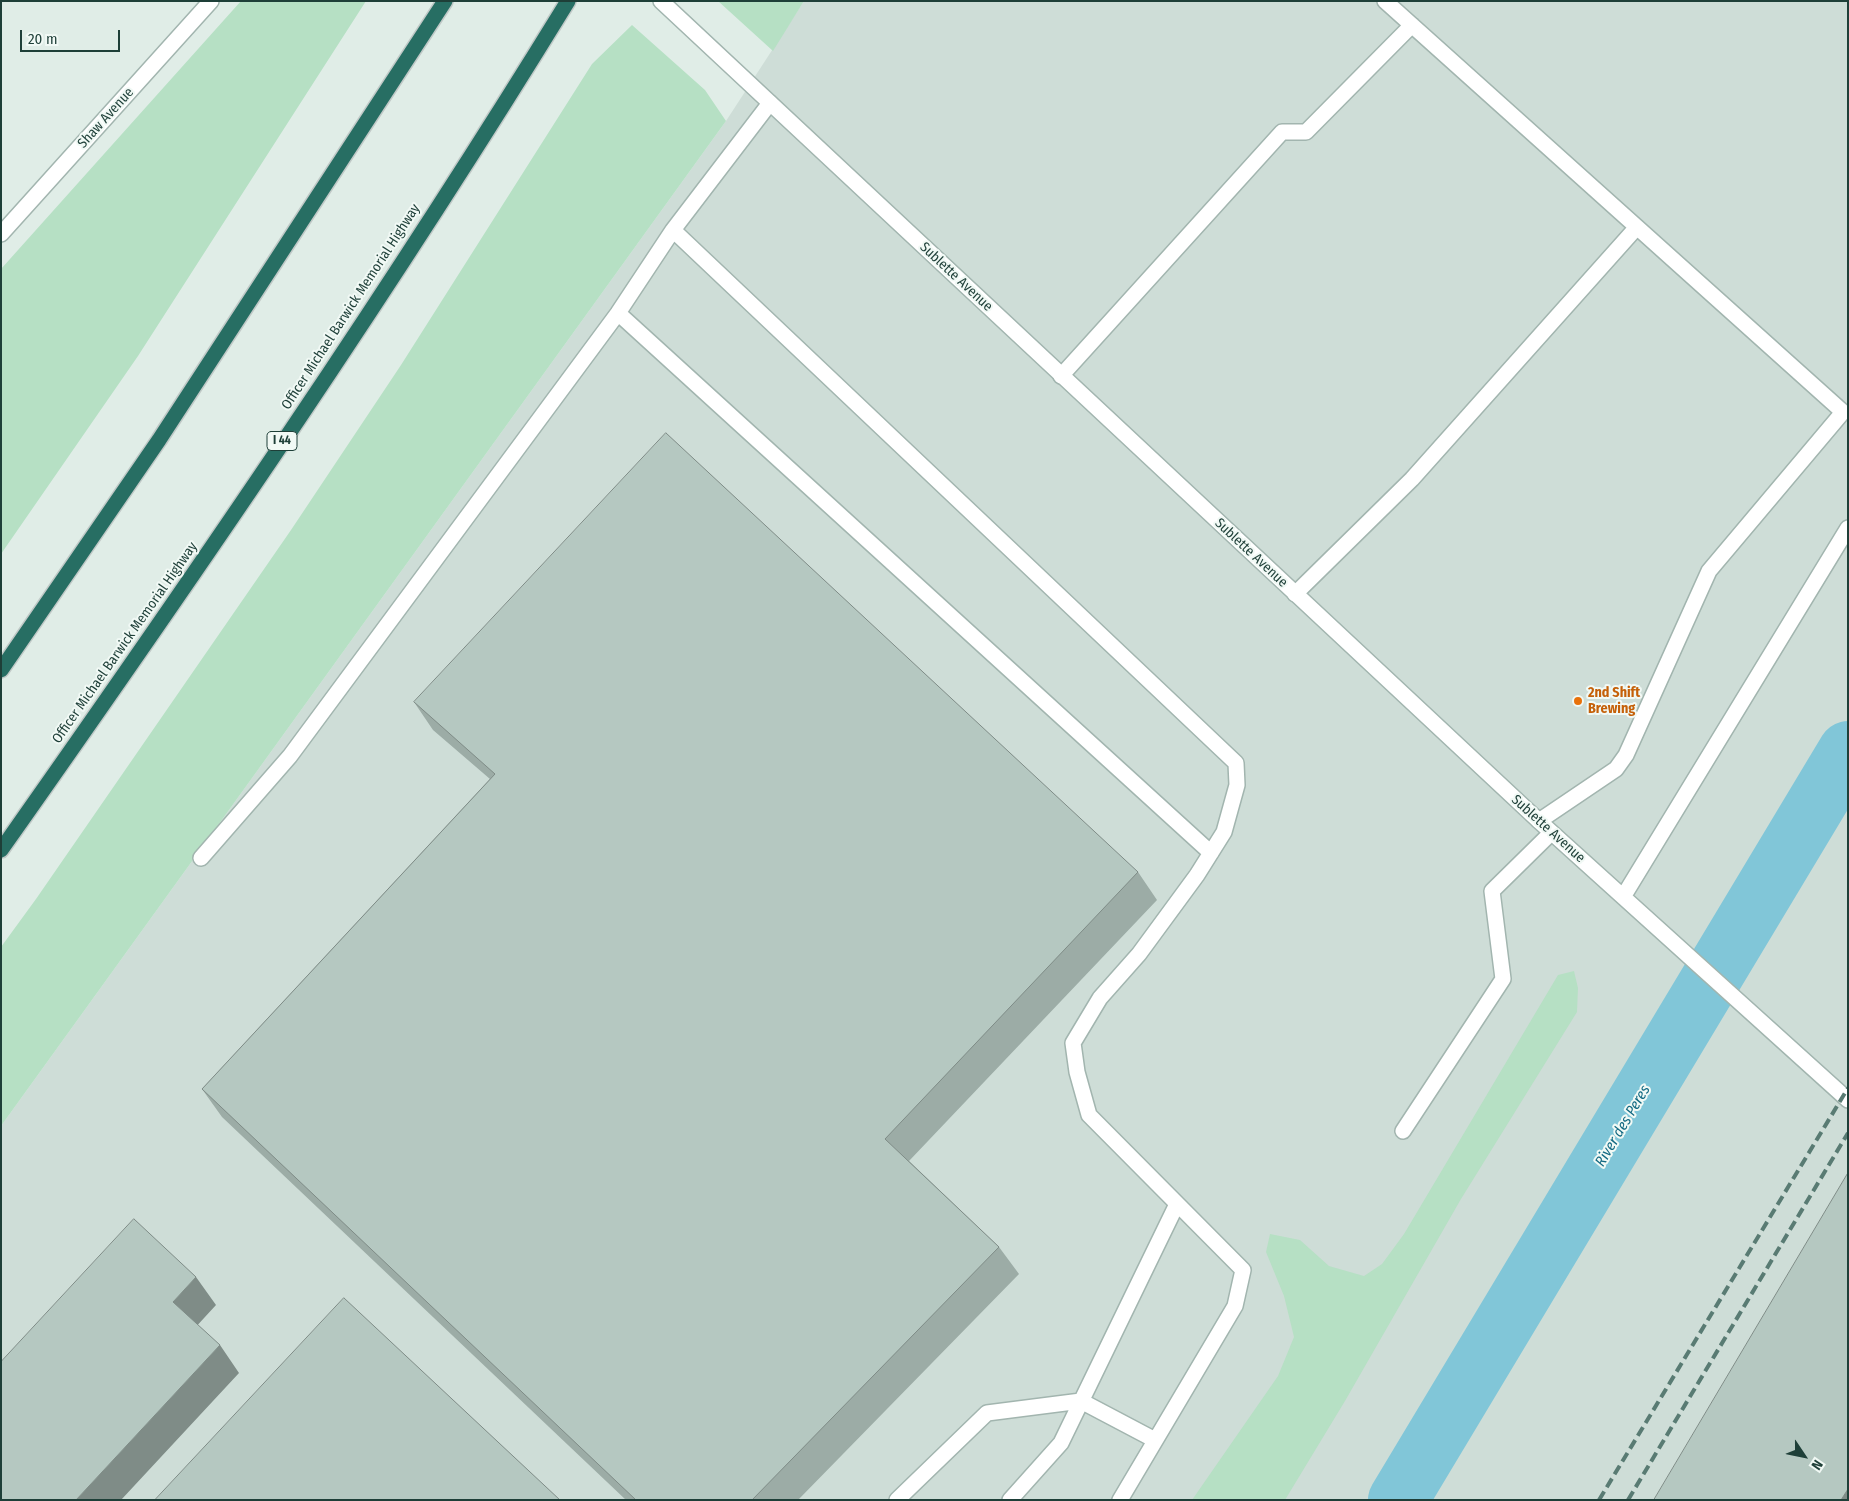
<!DOCTYPE html>
<style>
body{margin:0}
#map{position:relative;width:1849px;height:1501px;overflow:hidden;background:#e0ede7;font-family:"Fira Sans Condensed",sans-serif}
canvas{display:block}
.frame{position:absolute;inset:0;border:2px solid #1e3f38;pointer-events:none}
.north{position:absolute;left:1779px;top:1431px;width:50px;height:50px;-webkit-text-stroke:4px #f1f9f5;paint-order:stroke;rotate:124deg;font-size:14px;font-weight:700;line-height:20px;text-align:center;color:#1e3f38}
.north::after{content:'';display:block;margin:auto;width:18px;height:22px;background:#1e3f38;clip-path:polygon(50% 0,100% 100%,50% 72%,0 100%)}
.scale{position:absolute;left:20px;top:30px;width:100px;height:22px;box-sizing:border-box;border:2px solid #1e3f38;border-top:0;padding-left:6px;font-size:15px;line-height:18px;white-space:nowrap;color:#1e3f38;-webkit-text-stroke:4px #f1f9f5;paint-order:stroke}
</style>
<div id="map">
<canvas width="1849" height="1501"></canvas>
<div class="frame"></div>
<div class="north">N</div>
<div class="scale">20 m</div>
</div>
<script>
const context = document.querySelector('canvas').getContext('2d');
context.lineJoin = 'round';
function fillPath(path, color) {
  context.fillStyle = color;
  context.fill(path, 'evenodd');
}
function stroke(path, color, width, dash) {
  context.strokeStyle = color;
  context.lineWidth = width;
  context.lineCap = dash ? 'butt' : 'round';
  context.setLineDash(dash || []);
  context.stroke(path);
}
function drawText(font, color, halo, rows, align = 'center') {
  context.font = font + ' "Fira Sans Condensed",sans-serif';
  context.lineWidth = 4;
  context.setLineDash([]);
  context.textBaseline = 'middle';
  context.strokeStyle = halo;
  context.fillStyle = color;
  for (const [text, x, y, turn = 0] of rows) {
    context.save();
    context.translate(x, y);
    context.rotate((+turn || 0) * Math.PI / 180);
    context.textAlign = isNaN(turn) ? turn : align;
    if (halo) context.strokeText(text, 0, 0);
    context.fillText(text, 0, 0);
    context.restore();
  }
}
fillPath(new Path2D(`
 M804,1H1848V1500H1V1126L726,121Z`), '#ceddd7');
fillPath(new Path2D(`
 M241,1H366L138,356L1,554V269Z
 M718,1H804L773,51Z
 M632,25L705,90L726,121L1,1126V947L36,899L291,530L401,365L592,64Z
 M1574,971L1578,988L1577,1012L1461,1199L1345,1401L1285,1500H1192L1278,1376L1294,1337L1284,1296L1266,1252L1270,1234L1300,1240L1329,1266L1364,1276L1382,1264L1404,1234L1558,975Z`), '#b6e0c4');
stroke(new Path2D(`
 M1398,1500L1848,751`), '#81c6d8', 60);
const lane = new Path2D(`
 M1385,1L1843,412L1709,571L1626,755L1616,769L1539,821
 M673,230L1236,763L1237,785L1224,832L1197,875L1139,954L1100,998L1073,1043L1077,1072L1089,1115L1243,1270L1235,1306L1120,1500
 M618,313L1211,853
 M1061,376L1282,132H1306L1412,25
 M1295,594L1412,479L1637,227
 M201,858L290,756L618,313L673,230L770,103
 M1403,1131L1503,979L1492,891L1551,833
 M897,1500L987,1413L1081,1401L1155,1440
 M1010,1500L1061,1443L1177,1204`);
const street = new Path2D(`
 M661,1L1539,821L1848,1100
 M1,234L211,1
 M1623,897L1848,528`);
const highway = new Path2D(`
 M1,670L159,440L445,1
 M1,850C197,572 390,291 568,1`);
stroke(lane, '#a2b5af', 18);
stroke(street, '#a2b5af', 18);
stroke(highway, '#c0c9c7', 18);
stroke(lane, '#fff', 15);
stroke(street, '#fff', 15);
stroke(highway, '#276e63', 15);
stroke(new Path2D(`
 M1599,1500L1848,1088
 M1628,1500L1848,1133`), '#597b73', 4, [10, 5]);
fillPath(new Path2D(`
 M414,702L1138,872L1157,900L909,1161L999,1247L1019,1274L798,1500H626L222,1117L202,1089L490,779L433,730Z`), '#9caca6');
fillPath(new Path2D(`
 M196,1277L216,1305L193,1330L173,1302Z
 M220,1345L239,1373L121,1500H76Z
 M1848,1489V1500H1841Z`), '#7f8c87');
const building = new Path2D(`
 M666,433L1138,872L885,1139L999,1247L752,1500H636L202,1089L495,774L414,702Z
 M1848,1173V1489L1841,1500H1654Z
 M134,1219L196,1277L173,1302L220,1345L76,1500H1V1362Z
 M344,1298L560,1500H155Z`);
fillPath(building, '#b5c8c1');
stroke(building, '#7f8c87', 1);
for (const [x, y, r, color] of [
 [1578,701,5,"#e8710a"]
]) {
  const dot = new Path2D();
  dot.arc(x, y, r, 0, 2 * Math.PI);
  context.fillStyle = color;
  context.fill(dot);
  stroke(dot, '#f1f9f5', 2);
}
for (const [x, y, w] of [
 [282,441,30]
]) {
  const box = new Path2D();
  box.roundRect(x - w / 2, y - 9.5, w, 19, 4);
  context.fillStyle = '#f1f9f5';
  context.fill(box);
  stroke(box, '#1e3f38', 1);
}
drawText('bold 12px', '#1e3f38', null, [
 ["I 44",282,441]
]);
drawText('14px', '#1e3f38', '#f1f9f5', [
 ["Shaw Avenue",106,118,-48],
 ["Sublette Avenue",956,277,43],
 ["Officer Michael Barwick Memorial Highway",351,307,-57],
 ["Sublette Avenue",1251,553,43],
 ["Officer Michael Barwick Memorial Highway",125,643,-55],
 ["Sublette Avenue",1548,829,42]
]);
drawText('bold 14px', '#c56008', '#f1f9f5', [
 ["2nd Shift",1588,693],
 ["Brewing",1588,709]
], 'left');
drawText('italic 15px', '#126982', '#f1f9f5', [
 ["River des Peres",1623,1126,-59]
]);
</script>
